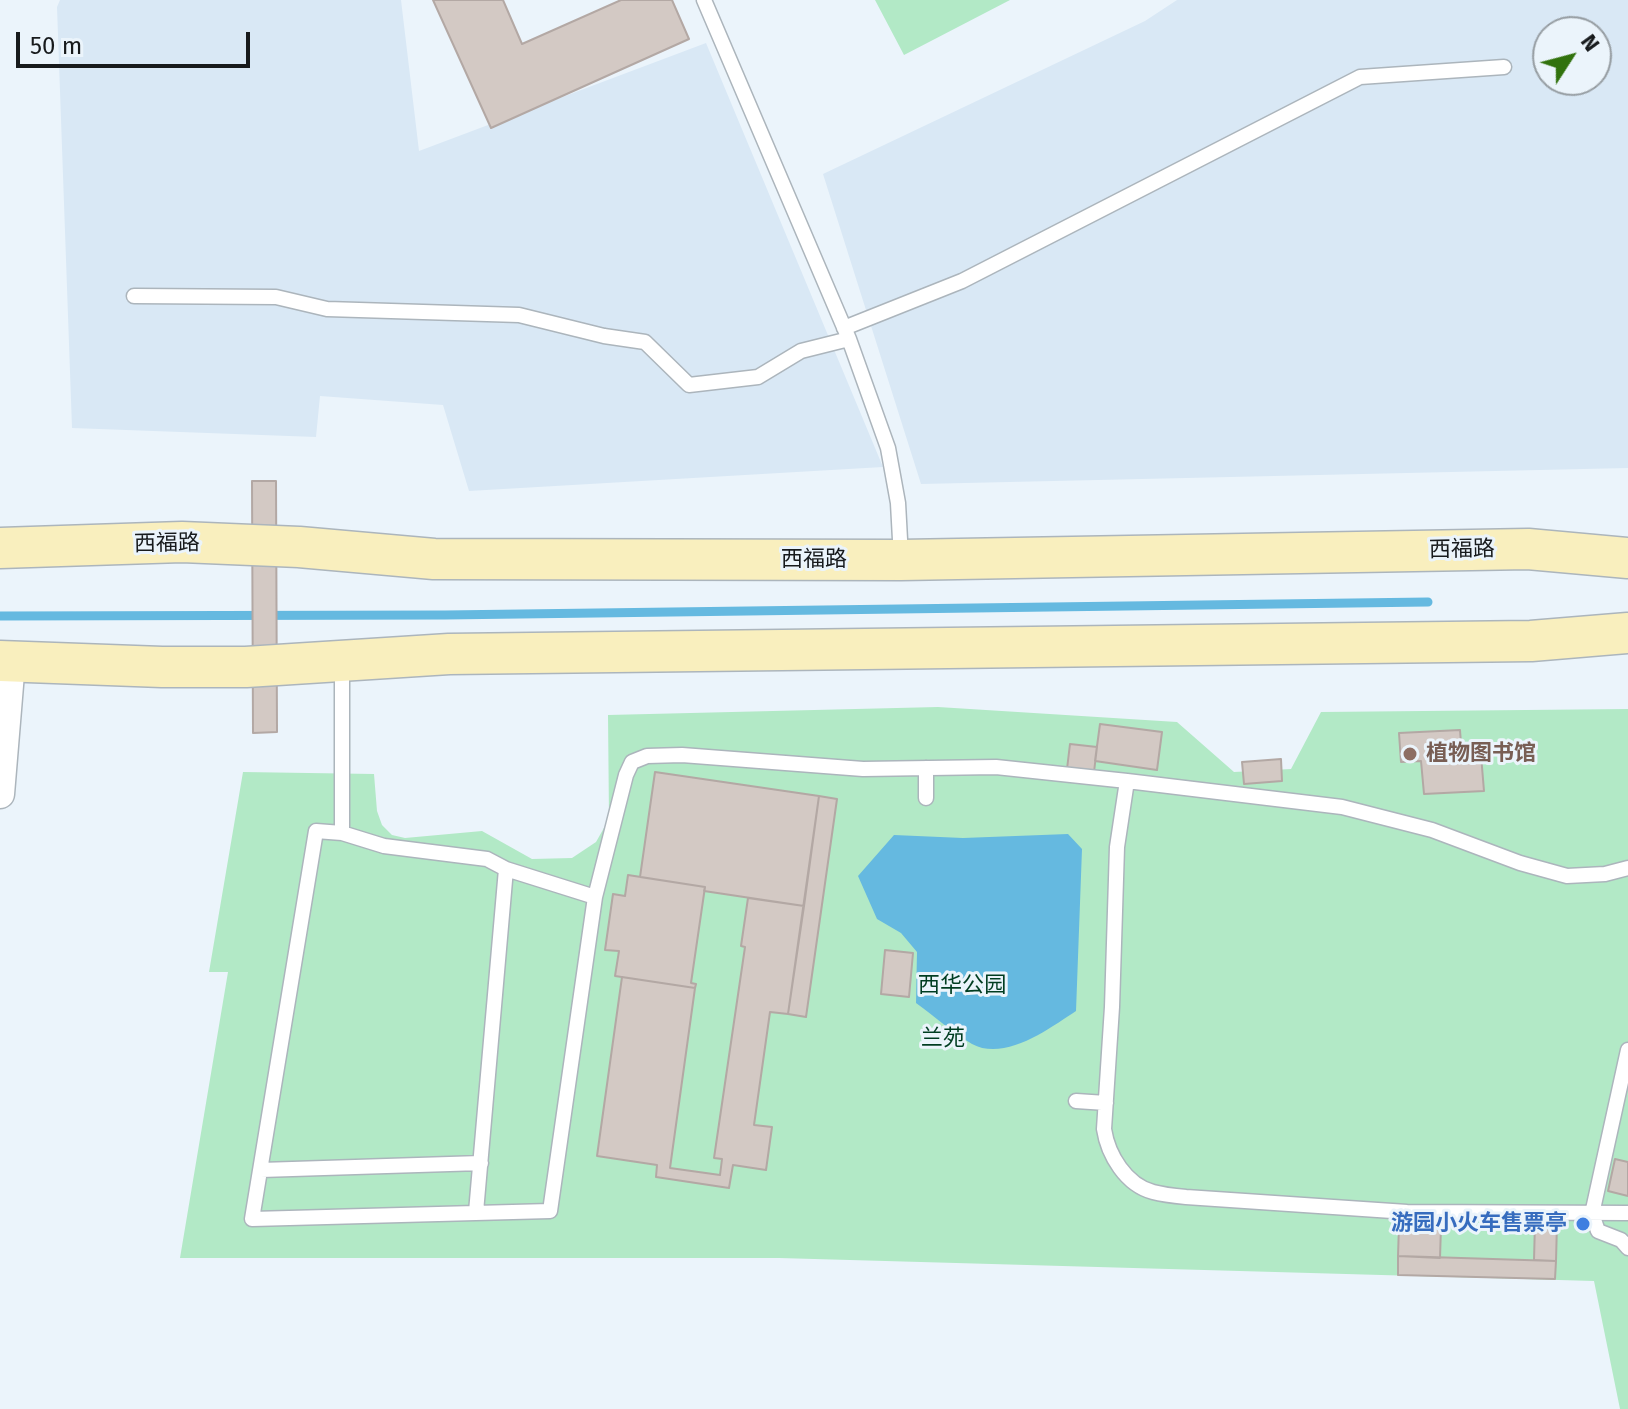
<!DOCTYPE html>
<meta charset="utf-8">
<style>
body{margin:0}
#map{position:relative;width:1628px;height:1409px;overflow:hidden;background:#ebf4fb;font-family:"Fira Sans",sans-serif}
canvas{display:block}
.north{position:absolute;left:1532px;top:16px;width:80px;height:80px;box-sizing:border-box;background:#ebf4fb;border:2px solid #969da2;border-radius:50%;rotate:54deg;font-size:22px;font-weight:700;line-height:32px;text-align:center;color:#171a1c}
.north::after{content:'';display:block;margin:auto;width:28px;height:36px;background:#31720d;clip-path:polygon(50% 0,100% 100%,50% 72%,0 100%)}
.scale{position:absolute;left:16px;top:32px;width:234px;height:36px;box-sizing:border-box;border:4px solid #171a1c;border-top:0;padding-left:10px;font-size:24px;line-height:28px;white-space:nowrap;color:#171a1c;-webkit-text-stroke:6px #ebf4fb;paint-order:stroke}
</style>
<div id="map">
<canvas width="1628" height="1409"></canvas>
<div class="north">N</div>
<div class="scale">50 m</div>
</div>
<script>
const context = document.querySelector('canvas').getContext('2d');
context.lineJoin = 'round';
function fillPath(path, color) {
  context.fillStyle = color;
  context.fill(path, 'evenodd');
}
function stroke(path, color, width, dash) {
  context.strokeStyle = color;
  context.lineWidth = width;
  context.lineCap = dash ? 'butt' : 'round';
  context.setLineDash(dash || []);
  context.stroke(path);
}
function drawText(font, color, halo, rows, align = 'center') {
  context.font = font + ' "Fira Sans","Noto Sans SC",sans-serif';
  context.lineWidth = 6;
  context.setLineDash([]);
  context.textBaseline = 'middle';
  context.strokeStyle = halo;
  context.fillStyle = color;
  for (const [text, x, y, turn = 0] of rows) {
    context.save();
    context.translate(x, y);
    context.rotate((+turn || 0) * Math.PI / 180);
    context.textAlign = isNaN(turn) ? turn : align;
    if (halo) context.strokeText(text, 0, 0);
    context.fillText(text, 0, 0);
    context.restore();
  }
}
fillPath(new Path2D(`
 M60,0H401L419,151L706,43L883,467L469,491L443,405L320,396L316,437L72,428L57,7Z
 M1177,0H1628V468L921,484L823,174L1145,21ZM1548,32H1596V80H1548Z`), '#d9e8f5');
fillPath(new Path2D(`
 M875,0H1010L904,55Z
 M938,707L1177,722L1234,772L1291,769L1321,712L1628,709V1409H1620L1594,1281L779,1258H180L228,972H209L243,772L374,774L377,811L382,825L392,835L405,838L482,831L532,859L572,858L596,842L609,819L608,715Z`), '#b2e9c6');
fillPath(new Path2D(`
 M1068,834L1082,849L1076,1011C1050,1028 1005,1062 972,1044C953,1033 934,1016 916,1003L917,952L901,933L877,919L858,876L894,835L963,838Z`), '#65b9e0');
stroke(new Path2D(`
 M0,616L445,615L1428,602`), '#65b9e0', 9);
const building = new Path2D(`
 M433,0H503L522,44L621,0H672L689,39L491,128Z
 M252,481H276L277,732L253,733Z
 M1100,724L1162,732L1157,770L1095,761Z
 M1460,730L1462,757L1481,755L1484,791L1424,794L1421,761L1401,762L1399,733Z
 M1070,744L1097,747L1094,772L1067,769Z
 M1281,759L1282,781L1244,784L1242,762Z
 M655,772L819,796L804,906L704,891L705,887L640,877Z
 M819,796L837,799L806,1017L788,1014Z
 M628,875L705,887L691,983L696,984L695,988L615,976L619,951L605,950L613,894L625,896Z
 M748,898L804,906L788,1014L770,1012L754,1125L772,1127L766,1170L733,1165L729,1188L656,1177L657,1165L597,1156L622,977L695,988L670,1168L720,1175L722,1159L714,1158L745,947L741,946Z
 M885,950L913,953L909,997L881,994Z
 M1615,1159L1628,1162V1196L1608,1191Z
 M1535,1222L1557,1223L1556,1261L1534,1260Z
 M1399,1225L1441,1226L1440,1258L1398,1256Z
 M1398,1256L1556,1261L1555,1279L1398,1275Z`);
fillPath(building, '#d3c9c4');
stroke(building, '#b3a8a4', 2);
const lane = new Path2D(`
 M704,0L849,339L888,448L898,503L901,558
 M134,296L276,297L327,309L519,315L604,336L645,342L689,385L758,377L801,351L849,339
 M844,328L962,281L1360,77L1504,67
 M342,661V833
 M926,798V768
 M1628,868L1605,874L1567,876L1520,863L1432,830L1342,807L1127,781L1117,847L1112,1007L1104,1129C1108,1155 1126,1185 1153,1192C1164,1195 1175,1196 1186,1197L1407,1212L1628,1213
 M595,897L550,1211L252,1219L316,831L342,833L384,846L487,859L506,869L595,897L626,775L632,762L647,756L682,755L863,769L996,767L1127,781
 M1628,1050L1592,1214L1598,1231L1621,1240L1628,1248
 M1076,1101L1106,1103
 M261,1170L481,1163
 M476,1212L506,869`);
const street = new Path2D(`
 M0,794L11,661`);
const secondary = new Path2D(`
 M0,548L182,542L299,547L434,559L901,560L1528,549L1628,558
 M0,661L162,667H246L449,654L1531,641L1628,633`);
stroke(lane, '#acb5bc', 17);
stroke(street, '#acb5bc', 31);
stroke(secondary, '#acb5bc', 43);
stroke(lane, '#fff', 14);
stroke(street, '#fff', 28);
stroke(secondary, '#f9efbe', 40);
for (const [x, y, r, color] of [
 [1410,754,8,"#8d6e63"],
 [1583,1224,8,"#3f7fe0"]
]) {
  const dot = new Path2D();
  dot.arc(x, y, r, 0, 2 * Math.PI);
  context.fillStyle = color;
  context.fill(dot);
  stroke(dot, '#ebf4fb', 3);
}
drawText('22px', '#171a1c', '#ebf4fb', [
 ["西福路",167,544,-1],
 ["西福路",1462,550,-1],
 ["西福路",814,560]
]);
drawText('bold 22px', '#785e54', '#ebf4fb', [
 ["植物图书馆",1426,754]
], 'left');
drawText('22px', '#003d21', '#ebf4fb', [
 ["西华公园",962,986],
 ["兰苑",943,1039]
]);
drawText('bold 22px', '#366cbe', '#ebf4fb', [
 ["游园小火车售票亭",1567,1224]
], 'right');
</script>
